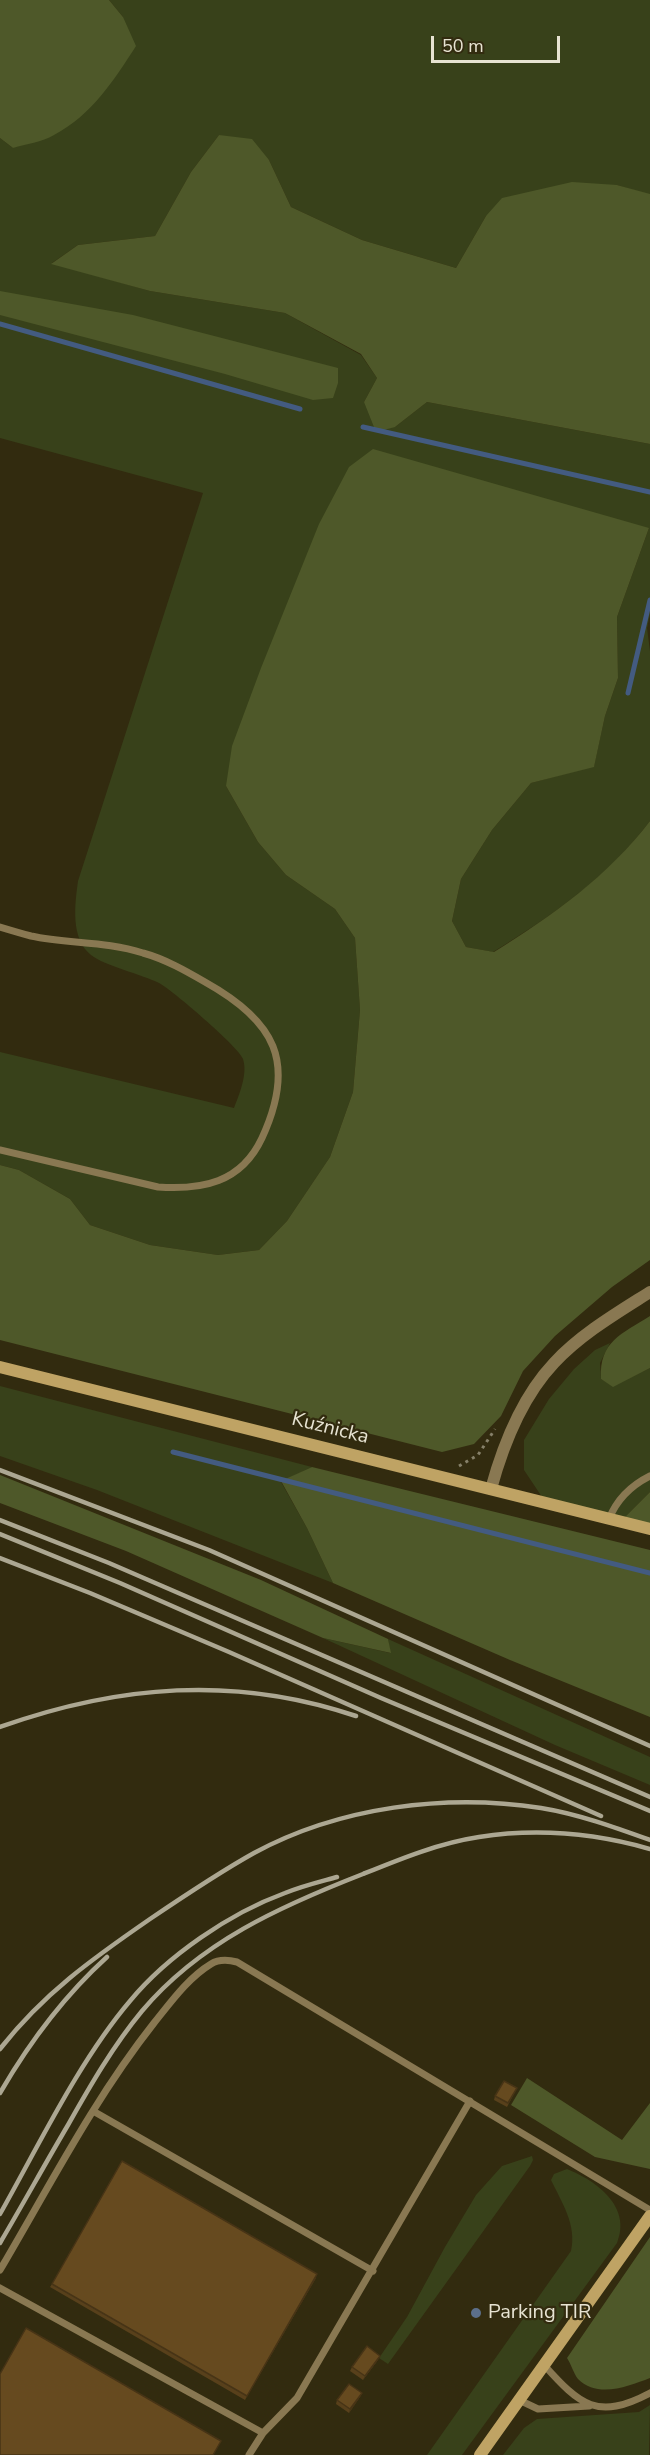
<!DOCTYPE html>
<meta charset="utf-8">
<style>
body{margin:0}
#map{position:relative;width:650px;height:2455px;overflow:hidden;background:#322b0f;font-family:"Nunito Sans",sans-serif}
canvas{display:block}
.scale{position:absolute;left:431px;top:36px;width:129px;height:27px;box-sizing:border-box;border:3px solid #e7e3d2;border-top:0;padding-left:8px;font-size:18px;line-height:21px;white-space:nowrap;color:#e7e3d2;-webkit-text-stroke:4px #322b0f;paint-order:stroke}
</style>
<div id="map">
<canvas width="650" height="2455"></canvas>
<div class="scale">50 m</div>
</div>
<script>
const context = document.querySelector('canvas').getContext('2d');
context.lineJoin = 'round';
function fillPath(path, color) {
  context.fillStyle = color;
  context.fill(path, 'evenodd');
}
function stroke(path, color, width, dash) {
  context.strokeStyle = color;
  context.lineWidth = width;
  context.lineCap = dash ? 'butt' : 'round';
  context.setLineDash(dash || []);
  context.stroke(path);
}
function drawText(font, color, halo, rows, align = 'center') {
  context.font = font + ' "Nunito Sans",sans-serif';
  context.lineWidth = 4.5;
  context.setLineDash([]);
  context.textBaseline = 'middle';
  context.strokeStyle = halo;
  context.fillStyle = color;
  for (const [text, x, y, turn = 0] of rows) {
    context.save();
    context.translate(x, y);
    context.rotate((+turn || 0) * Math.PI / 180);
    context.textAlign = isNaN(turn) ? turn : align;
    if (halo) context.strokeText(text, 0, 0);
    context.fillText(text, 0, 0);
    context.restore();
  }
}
fillPath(new Path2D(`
 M109,0H650V195L617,185L486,216L456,268L362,240L291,207L269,160L219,135L191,172L155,236L78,245L52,263L150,291L285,313L361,355L377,378L364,402L395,427L427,402L650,444V614L647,628L650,651V821C608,877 552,916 493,952L466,947L452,921L461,879L492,830L531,783L594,766L605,716L618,678L617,617L649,528L226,786L258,842L286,875L335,909L355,938L360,1010L353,1092L330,1157L287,1221L259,1250L218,1255L150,1245L90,1225L70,1199L19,1170L0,1165V1052L234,1108C239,1095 248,1074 243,1059C240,1048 171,989 159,983C141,974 105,966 91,955C70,938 75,904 78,881L203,493L0,438V138L13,148L123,17Z
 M610,1343L600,1363L601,1379L613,1386L650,1368V1492L620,1522L546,1503L524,1470V1440L549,1399L574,1369L595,1350Z
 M0,1386L312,1467L281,1482L307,1528L333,1583L97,1490L0,1456Z
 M323,1638L390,1653L388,1639L650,1757V1785L555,1745Z
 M532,2156L533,2160L530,2166L388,2364L379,2358L407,2317L445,2247L476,2195L502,2166Z
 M567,2169C597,2181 632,2207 617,2243L462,2455H427L571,2251C577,2225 562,2203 551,2180L554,2174Z
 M650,2405L649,2455H503L524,2428L537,2419L639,2412Z`), '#38411a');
fillPath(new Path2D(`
 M0,0H109L123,17L136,46C114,80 92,115 54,135C42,142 26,144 13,148L0,138Z
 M219,135L252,139L269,160L291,207L362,240L456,268L486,216L502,198L572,182L617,185L650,194V444L427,402L395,427L376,432L364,402L377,378L361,354L285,313L150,291L51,264L78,245L155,236L191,172Z
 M0,291L133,315L338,368V383L333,398L313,400L225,374L0,315Z
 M373,449L649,528L617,617L618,678L605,716L594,767L531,783L492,830L461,879L452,921L466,947L494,952C552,916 608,876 650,821V1260L612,1287L555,1336L523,1371L501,1416L474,1444L442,1452L0,1340V1165L19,1170L70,1199L90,1225L150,1245L218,1255L259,1250L287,1221L330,1157L353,1092L360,1010L355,938L335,909L286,875L258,842L226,786L232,746L261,668L319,524L349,467Z
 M650,1316V1368L613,1387L601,1379C599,1341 622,1334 650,1316Z
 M312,1467L650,1550V1717L510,1660L333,1583L307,1528L281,1481Z
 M0,1475L261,1580L388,1639L391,1653L323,1638L126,1551L0,1503Z
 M650,1492V1529L620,1522Z
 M527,2078L622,2140L650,2103V2169L595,2157L511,2105Z
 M650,2237V2378C629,2386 598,2399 578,2379C574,2374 571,2364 567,2358Z`), '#4e5829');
stroke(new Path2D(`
 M0,324L300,409
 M363,427L650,492
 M628,693L650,600
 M173,1452L650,1573`), '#435b81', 5);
stroke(new Path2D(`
 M459,1466L478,1455L495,1429`), '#868069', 3, [3, 4.5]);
stroke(new Path2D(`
 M0,927C10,930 20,933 31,936C68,944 106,941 143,953C165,959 186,971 205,982C275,1021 297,1062 262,1138C241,1183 202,1190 158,1187L0,1150
 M609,1519C617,1499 630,1486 650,1476
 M93,2111L373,2271
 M0,2270C49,2187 94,2099 154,2023C171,2002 188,1978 211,1964C219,1959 229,1960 237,1962L650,2210
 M0,2288L263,2433L249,2455
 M544,2365C580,2405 597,2421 650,2393
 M519,2400L538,2409L589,2406
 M263,2433L297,2398L470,2101`), '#897852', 7);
stroke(new Path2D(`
 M491,1489C503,1445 522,1397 554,1363C581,1334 617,1313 650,1292`), '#897852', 12);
stroke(new Path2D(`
 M0,1367L650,1529
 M480,2455L650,2216`), '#bfa364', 12);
stroke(new Path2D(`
 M0,1470L209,1550L650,1746
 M0,1520L109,1563L650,1797
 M0,1534L120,1583L381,1698L650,1811
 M0,1558L90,1593L229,1652L601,1816
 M0,1727C118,1685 235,1675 356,1716
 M0,2049C44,1993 92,1959 150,1919C184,1896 218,1873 254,1853C339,1807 446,1793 541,1808C578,1814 614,1827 650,1840
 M0,2093C29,2043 64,1996 107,1957
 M0,2214C39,2145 79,2061 130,2001C167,1956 230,1913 285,1893C302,1886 319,1882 337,1877
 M0,2243C23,2204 45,2164 68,2125C90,2086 113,2046 142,2011C200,1942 281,1906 363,1874C400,1859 439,1843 479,1837C537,1828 594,1833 650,1849`), '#aca792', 4.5);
fillPath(new Path2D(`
 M517,2088L507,2107L494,2100L495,2096Z
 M316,2278L245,2400L50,2287L52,2284Z
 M378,2360L363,2380L350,2371L352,2367Z
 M362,2393L360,2397L349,2413L336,2404L337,2400Z`), '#58401b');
fillPath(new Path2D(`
 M317,2274L316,2278L245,2400L247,2396Z
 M380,2356L378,2360L363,2380L365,2376Z
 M362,2393L360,2397L349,2413L350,2409Z`), '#473416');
const building = new Path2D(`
 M504,2081L517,2088L508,2103L495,2096Z
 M122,2161L317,2274L247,2396L52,2284Z
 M26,2328L221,2441L213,2455H0V2374Z
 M367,2346L380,2356L365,2376L352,2367Z
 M349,2384L362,2393L350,2409L337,2400Z`);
fillPath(building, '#664a1f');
stroke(building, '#473416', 1.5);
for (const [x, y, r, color] of [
 [476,2313,6,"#5c6f8a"]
]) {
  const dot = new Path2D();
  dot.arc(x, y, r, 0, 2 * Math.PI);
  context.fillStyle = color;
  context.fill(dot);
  stroke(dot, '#322b0f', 2);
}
drawText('20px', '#e7e3d2', '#322b0f', [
 ["Kuźnicka",330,1429,14]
]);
drawText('20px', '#e7e3d2', '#322b0f', [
 ["Parking TIR",488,2313]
], 'left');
</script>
